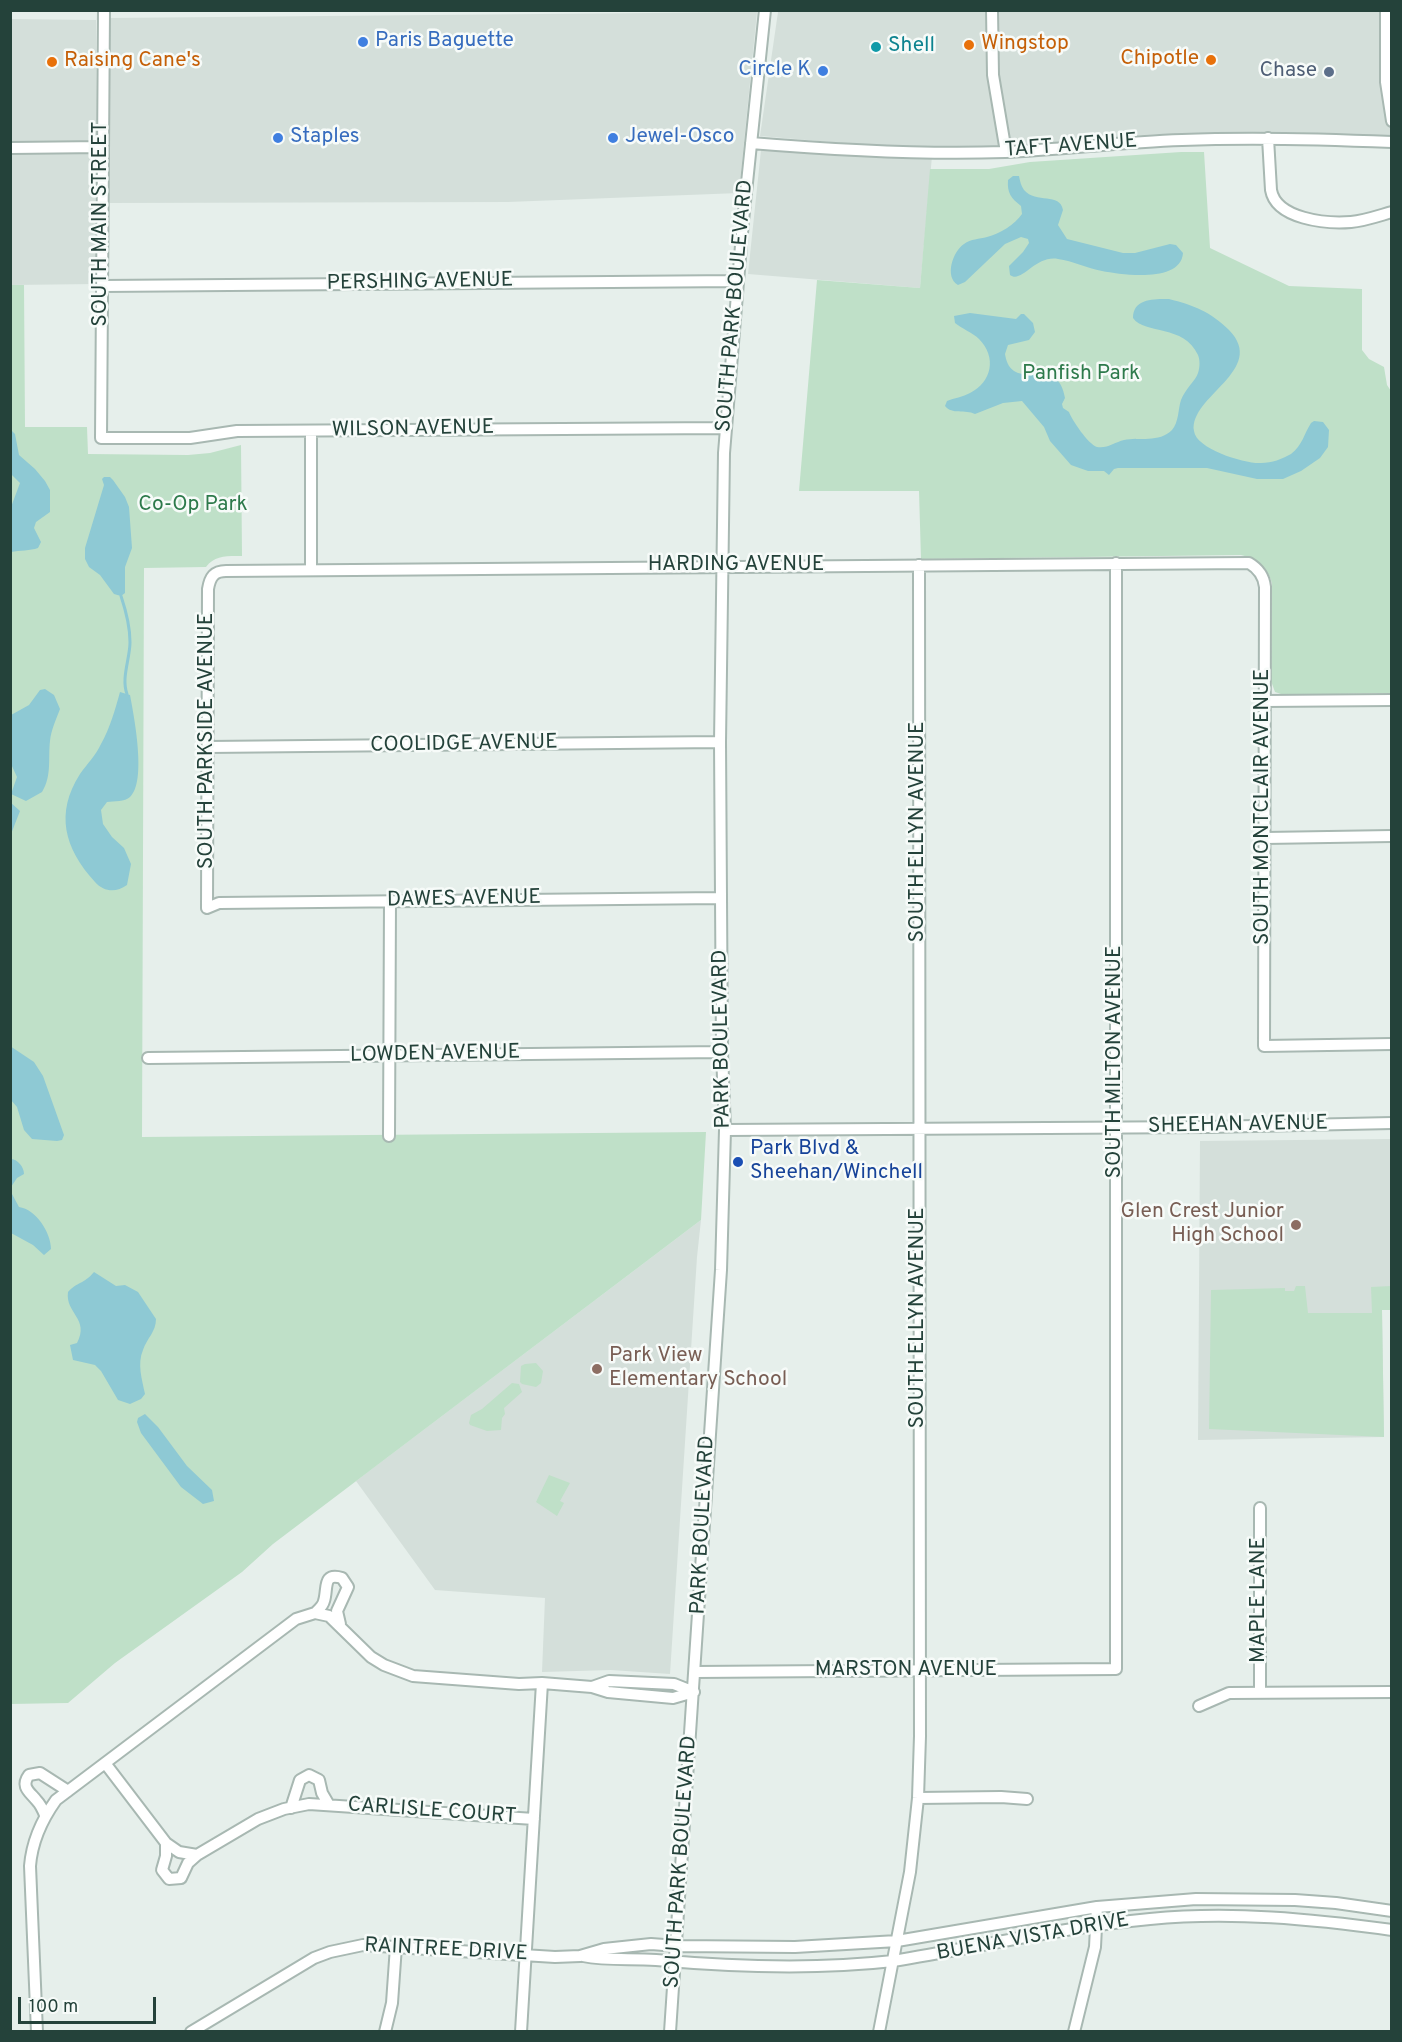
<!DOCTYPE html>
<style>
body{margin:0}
#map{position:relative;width:1402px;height:2042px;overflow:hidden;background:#e6efeb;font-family:Overpass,sans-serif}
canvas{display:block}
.frame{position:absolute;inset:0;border:12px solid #24423a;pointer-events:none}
.scale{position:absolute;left:18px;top:1997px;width:138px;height:27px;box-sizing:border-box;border:3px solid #24423a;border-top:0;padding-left:8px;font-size:18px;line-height:21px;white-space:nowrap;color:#24423a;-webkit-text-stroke:4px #f7fbf9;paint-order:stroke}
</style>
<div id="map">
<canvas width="1402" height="2042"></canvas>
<div class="frame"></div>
<div class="scale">100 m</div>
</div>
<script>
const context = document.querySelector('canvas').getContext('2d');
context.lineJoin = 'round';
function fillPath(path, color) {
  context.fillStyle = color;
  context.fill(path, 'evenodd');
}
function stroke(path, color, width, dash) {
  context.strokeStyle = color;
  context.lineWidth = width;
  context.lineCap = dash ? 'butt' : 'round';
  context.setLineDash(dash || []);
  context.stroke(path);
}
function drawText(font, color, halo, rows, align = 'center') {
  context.font = font + ' Overpass,sans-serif';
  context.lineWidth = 5;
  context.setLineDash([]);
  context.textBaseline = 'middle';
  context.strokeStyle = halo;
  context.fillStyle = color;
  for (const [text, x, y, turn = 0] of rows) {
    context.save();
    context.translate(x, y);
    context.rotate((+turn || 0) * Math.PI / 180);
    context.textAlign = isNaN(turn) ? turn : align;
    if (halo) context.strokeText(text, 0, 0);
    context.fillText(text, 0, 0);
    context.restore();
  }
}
fillPath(new Path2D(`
 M995,10L1391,11V139L1319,133L1237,132L1143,135L981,148L889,147L760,136L778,12Z
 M757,12L739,193L508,202L108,203L110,18Z
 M10,19L96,20L97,141L11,142Z
 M761,150L839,155L932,156L920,288L748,274Z
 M95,151L96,284L11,285L10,153Z
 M1391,1139V1310H1382L1384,1437L1198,1440L1200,1141Z
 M701,1220L697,1257L670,1674L611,1670L542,1672L545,1598L435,1590L356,1481Z`), '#d4dfda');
fillPath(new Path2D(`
 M1181,152H1204L1210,248L1289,286L1362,289V350L1369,359L1384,367L1387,385L1391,391V693L1284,695L1275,692L1271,681L1272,583C1267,567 1257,558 1241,555L921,559L919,491H799L817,280L920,288L930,169H989L1030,162Z
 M10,285H24L25,427H87L88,454L188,455L210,453L241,445L242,556C227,556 215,555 206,567L144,568L142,1137L706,1132L701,1220L273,1544L242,1572L115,1663L68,1703L10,1704Z
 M1296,1286H1305L1308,1313H1372L1371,1287L1391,1286V1310H1382L1384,1437L1209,1429L1211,1290L1285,1288V1291H1294Z
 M536,1363L543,1371L541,1383L536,1387L522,1384L520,1382L521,1366L525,1364Z
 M512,1383L519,1384L522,1392L504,1408L505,1414L502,1418L501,1430L487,1431L470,1425L469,1423L471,1415L482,1409Z
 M549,1475L570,1483L560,1501L564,1503L557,1516L536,1502Z`), '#bfe0c8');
fillPath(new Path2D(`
 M1013,176H1019C1020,181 1021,186 1024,190C1036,204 1060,192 1063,210L1058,225L1067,239L1123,253H1135L1170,244L1176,245L1183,253C1181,283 1123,275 1102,271C1087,268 1073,261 1058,259C1035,255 1022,284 1010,275L1009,266L1023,252L1029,243L1028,239L1021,237L1005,244L965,282L958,285C944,277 953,251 964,244C971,239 979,239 987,237C1000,234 1015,224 1022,214L1021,206C1011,198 1007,193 1008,180Z
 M1169,299C1193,305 1211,312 1229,330C1268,370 1189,396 1194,431C1196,449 1245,464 1261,463C1272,463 1282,459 1291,454C1302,446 1304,434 1311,423L1314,421L1323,422L1329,430L1328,447L1320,458L1301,471L1283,479H1257L1207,468H1118L1114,469L1109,475L1104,471H1088L1071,465L1050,441L1044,427L1022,401L1003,403L975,414C965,409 952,415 945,406L947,401C954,398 963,397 970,393C992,382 997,357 979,339C972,332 962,329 955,323L954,316L970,313L1016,319L1021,314H1024L1033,323L1035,332L1029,340L1008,345L1005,354C1006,360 1008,367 1014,371C1029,381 1059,361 1065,398L1062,404L1063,408L1069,412C1072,420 1088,444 1097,447C1107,449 1115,442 1124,440C1139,437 1159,443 1172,430C1179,422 1178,409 1181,400C1185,389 1196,380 1198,373C1200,367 1200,360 1198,355C1184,324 1145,335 1133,318C1133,298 1155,299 1169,299Z
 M11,430L15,434L19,455L35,469L45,481L50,490V512L36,522L34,528L41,542L38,548C30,551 20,550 11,552V507L20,483L11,474Z
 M104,477H110L113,480L125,497L129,507L132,548L125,567V593L121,596L114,594L100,575L89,567L85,559V548L104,485L102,479Z
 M45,689L54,695L60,709C56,720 51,730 50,741C48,759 52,776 42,792L26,801L11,794L17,777L11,764V715L29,705L40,690Z
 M120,692L130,695C134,716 147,782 130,797C125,802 114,801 107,802L101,810L103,824L112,837L124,848L131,864L127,885C116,893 104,892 95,882C64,848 55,813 80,774C87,764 96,755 101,744C110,728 115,710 120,692Z
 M10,802L20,811L11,834H10Z
 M10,1046L34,1062L43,1076L64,1135L62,1140L57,1141L32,1139L24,1130L17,1107L11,1100Z
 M10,1159C18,1159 24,1167 24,1174L17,1178L11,1187L12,1194L19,1207C36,1209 51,1233 51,1249L44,1255L33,1245L11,1233Z
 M94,1272L116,1286L125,1285L138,1292L156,1319C156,1332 147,1338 143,1350C137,1364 142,1379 145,1394L141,1399L130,1404L118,1400L101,1371L95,1365L73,1360L70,1345L77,1343C90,1319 65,1313 68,1292C77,1282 84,1284 94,1272Z
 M145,1414L158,1427L187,1466L212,1490L214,1501L203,1504L181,1487L141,1433L137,1422L138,1418Z`), '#8ec9d4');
stroke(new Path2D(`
 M121,596C126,611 130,627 130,642C130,659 121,678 127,694`), '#8ec9d4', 3);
const street = new Path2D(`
 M104,10L101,438H190L237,431L725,428
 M992,10L993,75L1006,152
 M1386,10V82L1392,121
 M1268,138L1271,190C1276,219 1326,224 1351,222C1364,221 1378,216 1392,212
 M751,143C835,150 920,155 1005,152C1064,149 1123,142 1182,140C1252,137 1322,139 1392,142
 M10,148L102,147
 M102,286L738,281
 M311,431V570
 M1265,701L1392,700
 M208,747L720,742
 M1265,838L1392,836
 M721,898L219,903L207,908L208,589C210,577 214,571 226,571L1249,563C1259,569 1264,576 1265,587L1264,1046L1392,1044
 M148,1058L722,1052
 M725,1130L1208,1127L1392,1123
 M389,1136L390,901
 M315,1613C319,1609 323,1606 324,1601C328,1589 322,1572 342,1578L348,1587L337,1611L340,1624
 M695,1672L1116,1669V563
 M592,1687L609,1681L674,1684L694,1692
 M1260,1693V1508
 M1199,1706L1229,1693L1392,1692
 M105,1763L166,1843L179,1852L197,1855L258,1819L284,1809L309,1804L534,1819
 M918,1798L1001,1797L1027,1799
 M291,1808L300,1780L309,1775L319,1780L322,1793L329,1805
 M45,1815C43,1810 41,1805 37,1801C30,1792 20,1787 29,1775L40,1773L68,1791
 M166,1843V1856L162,1870L169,1879L181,1878L188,1863L197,1855
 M583,1956C608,1961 631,1958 656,1960C735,1967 814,1970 893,1961C979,1947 1064,1927 1150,1919C1231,1911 1312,1919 1392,1930
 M37,2032L30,1866C32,1841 41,1821 56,1800L296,1619L315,1613L329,1616L371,1657L384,1665L413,1676L519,1684L542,1683L592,1687L608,1692L673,1698L694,1692
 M191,2032L314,1958L330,1952L363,1945L555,1957L580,1956L604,1949L651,1944L677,1946L795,1947L897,1941L1097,1907L1196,1899L1295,1900L1336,1903L1392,1911
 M385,2032L392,2003L396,1946
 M521,2032L542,1683
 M670,2032L721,1270L725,1130L722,1052L720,742L724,453L743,221L765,10
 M879,2032L910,1872L918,1798L920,1736L919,565
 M1074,2032L1095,1947L1097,1907`);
stroke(street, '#a8b8b2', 14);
stroke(street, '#fff', 10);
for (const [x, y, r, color] of [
 [363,42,6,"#3f7fe0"],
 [969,45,6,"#e8710a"],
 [876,47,6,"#0f9aa8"],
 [1211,60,6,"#e8710a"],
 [52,62,6,"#e8710a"],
 [823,71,6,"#3f7fe0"],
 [1329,72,6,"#5c6f8a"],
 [278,138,6,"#3f7fe0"],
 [613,138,6,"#3f7fe0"],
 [738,1162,6,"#1a4fb4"],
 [1296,1225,6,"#8d6e63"],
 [597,1369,6,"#8d6e63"]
]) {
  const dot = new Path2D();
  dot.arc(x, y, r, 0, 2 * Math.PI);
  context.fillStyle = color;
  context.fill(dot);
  stroke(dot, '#f7fbf9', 2);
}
drawText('21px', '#366cbe', '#f7fbf9', [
 ["Paris Baguette",375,42],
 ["Circle K",811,71,"right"],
 ["Staples",290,138],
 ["Jewel-Osco",625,138]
], 'left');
drawText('21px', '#c56008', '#f7fbf9', [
 ["Wingstop",981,45],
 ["Chipotle",1199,60,"right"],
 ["Raising Cane's",64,62]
], 'left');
drawText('21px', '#0d838f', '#f7fbf9', [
 ["Shell",888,47]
], 'left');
drawText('21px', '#4e5e75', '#f7fbf9', [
 ["Chase",1317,72]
], 'right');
drawText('21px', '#24423a', '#f7fbf9', [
 ["TAFT AVENUE",1071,147,-4],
 ["SOUTH MAIN STREET",102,224,-90],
 ["PERSHING AVENUE",420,283,-1],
 ["SOUTH PARK BOULEVARD",736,306,-85],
 ["WILSON AVENUE",413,430,-1],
 ["HARDING AVENUE",736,566],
 ["SOUTH PARKSIDE AVENUE",208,741,-90],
 ["COOLIDGE AVENUE",464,745,-1],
 ["SOUTH MONTCLAIR AVENUE",1264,807,-90],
 ["SOUTH ELLYN AVENUE",919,832,-90],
 ["DAWES AVENUE",464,900,-1],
 ["PARK BOULEVARD",723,1039,-91],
 ["LOWDEN AVENUE",435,1055,-1],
 ["SOUTH MILTON AVENUE",1116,1062,-90],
 ["SHEEHAN AVENUE",1238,1126,-1],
 ["SOUTH ELLYN AVENUE",919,1318,-90],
 ["PARK BOULEVARD",704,1525,-87],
 ["MAPLE LANE",1260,1600,-90],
 ["MARSTON AVENUE",906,1671],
 ["CARLISLE COURT",432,1812,4],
 ["SOUTH PARK BOULEVARD",682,1862,-86],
 ["BUENA VISTA DRIVE",1033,1938,-10],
 ["RAINTREE DRIVE",446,1951,3]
]);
drawText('21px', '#2d7a4b', '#f7fbf9', [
 ["Panfish Park",1081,375],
 ["Co-Op Park",193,506]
]);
drawText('21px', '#164399', '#f7fbf9', [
 ["Park Blvd &",750,1150],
 ["Sheehan/Winchell",750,1174]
], 'left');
drawText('21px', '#785e54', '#f7fbf9', [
 ["Glen Crest Junior",1284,1213],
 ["High School",1284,1237],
 ["Park View",609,1357,"left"],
 ["Elementary School",609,1381,"left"]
], 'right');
</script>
